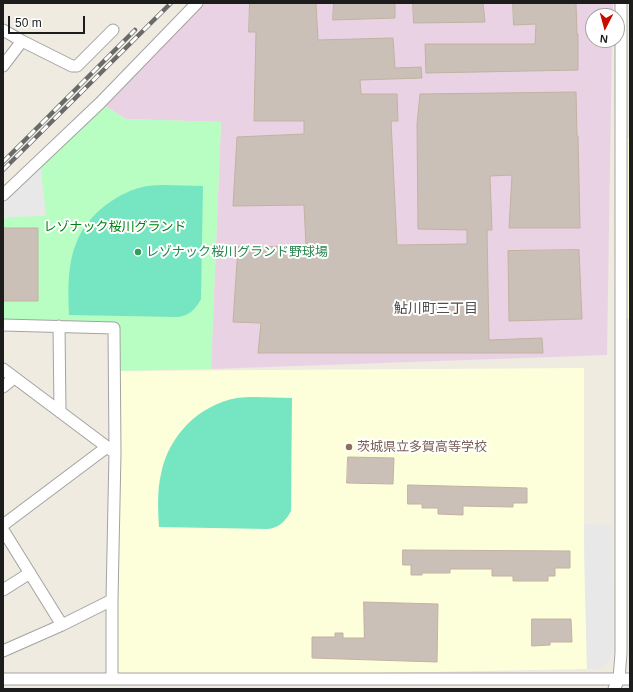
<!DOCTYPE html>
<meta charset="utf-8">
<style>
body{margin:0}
#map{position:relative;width:633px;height:692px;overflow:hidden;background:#efebe1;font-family:Arial,sans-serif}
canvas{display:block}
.frame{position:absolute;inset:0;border:4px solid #1c1c1c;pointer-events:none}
.north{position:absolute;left:585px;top:8px;width:40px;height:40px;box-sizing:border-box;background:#fff;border:1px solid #a4a4a4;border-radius:50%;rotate:186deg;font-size:11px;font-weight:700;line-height:16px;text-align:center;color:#1c1c1c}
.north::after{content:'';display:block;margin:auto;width:14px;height:18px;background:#c90c00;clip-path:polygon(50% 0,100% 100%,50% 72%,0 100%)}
.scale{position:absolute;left:8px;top:16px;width:77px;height:18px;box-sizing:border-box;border:2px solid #1c1c1c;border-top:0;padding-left:5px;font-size:12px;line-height:14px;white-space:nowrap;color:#1c1c1c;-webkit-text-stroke:3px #fff;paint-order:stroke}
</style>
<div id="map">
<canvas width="633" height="692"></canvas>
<div class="frame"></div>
<div class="north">N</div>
<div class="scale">50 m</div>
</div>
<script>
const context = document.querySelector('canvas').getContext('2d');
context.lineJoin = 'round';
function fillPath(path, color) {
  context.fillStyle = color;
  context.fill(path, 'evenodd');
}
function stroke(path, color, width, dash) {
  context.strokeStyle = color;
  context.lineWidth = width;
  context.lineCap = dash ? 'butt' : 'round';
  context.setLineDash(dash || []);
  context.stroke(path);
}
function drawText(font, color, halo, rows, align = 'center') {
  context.font = font + ' Arial,"Noto Sans JP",sans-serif';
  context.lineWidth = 4;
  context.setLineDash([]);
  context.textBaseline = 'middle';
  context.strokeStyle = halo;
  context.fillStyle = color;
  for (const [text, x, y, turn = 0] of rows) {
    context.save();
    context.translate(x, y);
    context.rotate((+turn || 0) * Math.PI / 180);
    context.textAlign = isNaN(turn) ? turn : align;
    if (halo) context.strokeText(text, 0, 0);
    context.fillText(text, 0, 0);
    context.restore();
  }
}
fillPath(new Path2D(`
 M199,3H613V16H593V40H612L607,355L211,369L221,122L126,119L100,103Z`), '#e9d2e3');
fillPath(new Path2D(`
 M628,138H630V319H627Z
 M584,368V557L587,669L112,678L115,371Z`), '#fdffda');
fillPath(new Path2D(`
 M100,103L126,119L221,122L211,369L115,371L114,328L3,325V195Z`), '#b8fec2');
fillPath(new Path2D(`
 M165,185L203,186L201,299C195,310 189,316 177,317L69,315C68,290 67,264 77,241C88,214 119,191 147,186C153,185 159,185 165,185Z
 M255,397L292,398L291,511C285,522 279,528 267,529L159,527C158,509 157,491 161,474C168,437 198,405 237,398C243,397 249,397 255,397Z`), '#76e6c2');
fillPath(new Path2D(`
 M40,161L46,216L8,217L3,220V195Z
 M584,524L612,525L613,653L610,660L603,667L597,669H587Z
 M332,688L566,689H331Z`), '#e8e8e8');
const building = new Path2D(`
 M250,3H316L318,40L393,38L395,68L421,67L422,78L360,80L361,94H397L398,121H391L397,245L467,244V230L418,229L417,124L420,94L576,92L577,136H578L580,228H509L512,175L490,176L492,230H487L489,340L542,338L543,353H258L261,323L233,322L238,247L306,246L304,205L233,206L237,137L304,134V121H254L256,32H249Z
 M334,3H395V18L333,20Z
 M413,3H483L485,22L414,23Z
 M513,3H576L577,34H578V70L426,73L425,44H535L536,24L514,25Z
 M3,228H38V301H3Z
 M579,250L582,319L509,321L508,251Z
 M348,457L394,458L393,484L347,483Z
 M408,485L527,488V503H513V507L463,506V515L438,514V508H422V504H408Z
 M403,550L570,551V568H555V576H548V581H513V576H492V569H450V573H422V575H411V565H403Z
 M364,602L438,604L437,662L312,658V637H335V633H343V638H364Z
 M532,619H571L572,642H550V645L532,646Z`);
fillPath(building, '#cbc0b7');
stroke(building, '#c2b2a2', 1);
const minor = new Path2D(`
 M3,30L22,41L72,66H77L113,30
 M3,66L22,41
 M3,195L100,103L197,3
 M3,325L114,328L115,453L112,600V678
 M59,326L60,412
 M3,369L115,453
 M3,387L14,378
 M3,525L107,447
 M3,530L62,625
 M3,590L30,573
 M3,651L62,625L112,600
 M3,679H630
 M614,689L619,679L621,653V3`);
stroke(minor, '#a3a3a3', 13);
stroke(minor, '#fff', 11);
const rail = new Path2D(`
 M3,162L135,30
 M3,170L171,3`);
stroke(rail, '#6a6a6a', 4.5);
stroke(rail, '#fff', 3, [9]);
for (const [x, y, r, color] of [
 [138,252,4,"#2e9e5b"],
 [349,447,4,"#8d6e63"]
]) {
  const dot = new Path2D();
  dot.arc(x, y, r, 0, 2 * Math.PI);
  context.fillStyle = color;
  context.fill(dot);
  stroke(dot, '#fff', 1.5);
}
drawText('13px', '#018314', '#fff', [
 ["レゾナック桜川グランド",115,227]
]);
drawText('13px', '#27864d', '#fff', [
 ["レゾナック桜川グランド野球場",146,252]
], 'left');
drawText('13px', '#785e54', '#fff', [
 ["茨城県立多賀高等学校",357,447]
], 'left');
drawText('14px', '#4f4f4f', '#fff', [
 ["鮎川町三丁目",436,309]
]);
</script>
